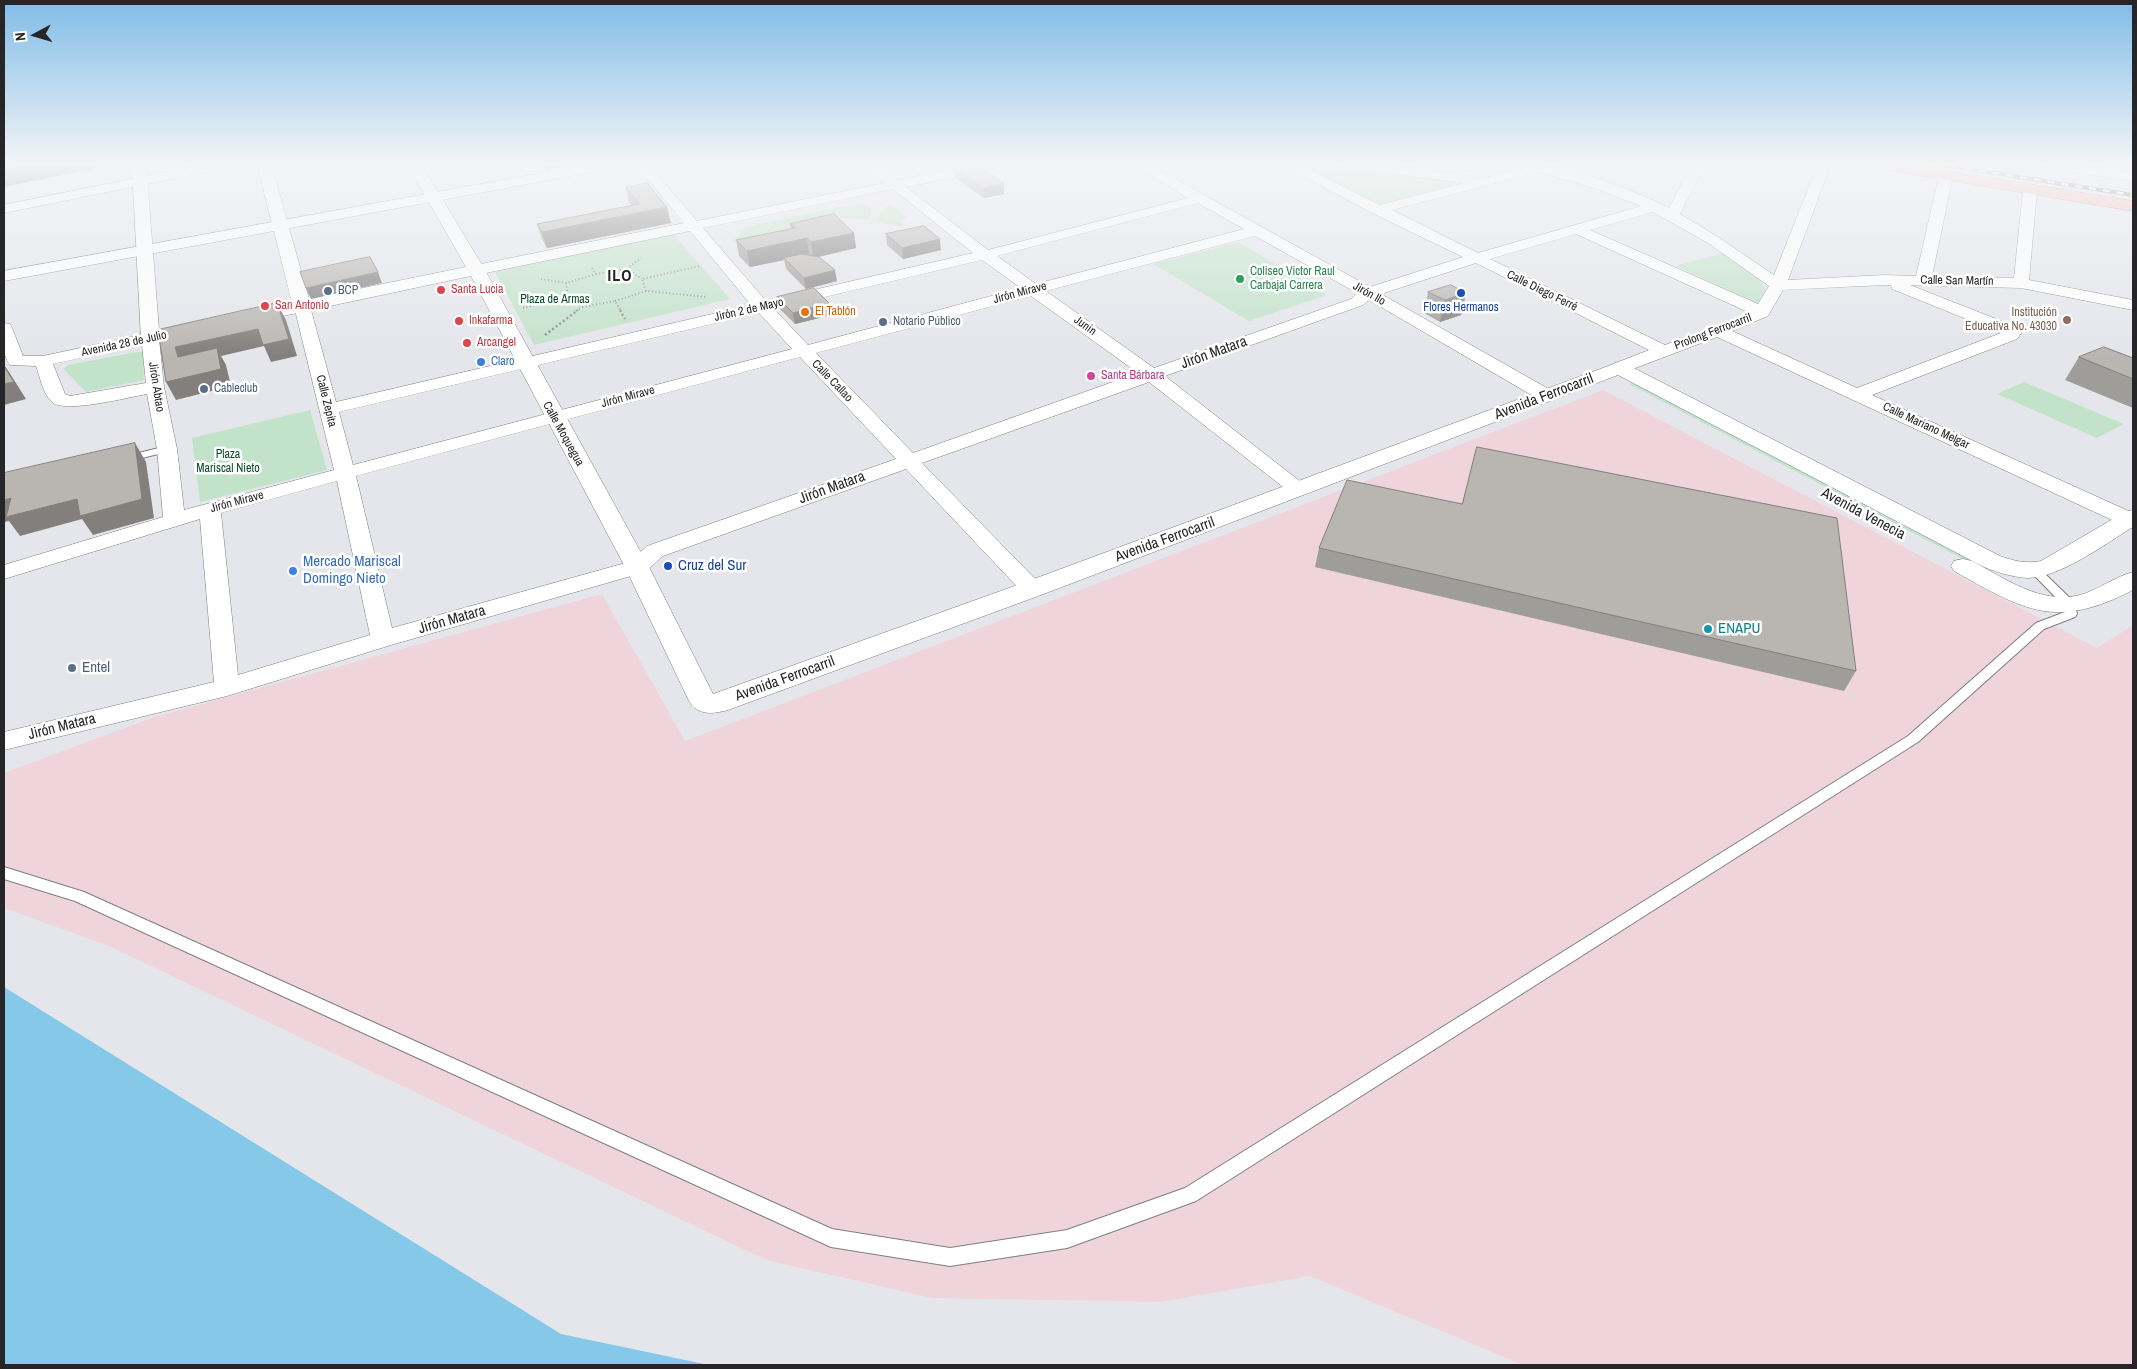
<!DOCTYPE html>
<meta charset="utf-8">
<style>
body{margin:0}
#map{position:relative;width:2137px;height:1369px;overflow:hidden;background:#e5e6eb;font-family:"Archivo Narrow",sans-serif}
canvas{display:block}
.frame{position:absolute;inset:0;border:5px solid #262628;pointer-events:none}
.north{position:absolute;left:10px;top:10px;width:50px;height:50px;-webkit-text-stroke:4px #fff;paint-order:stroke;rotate:264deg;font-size:14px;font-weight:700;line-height:20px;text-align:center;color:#262628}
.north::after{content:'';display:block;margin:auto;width:18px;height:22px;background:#262628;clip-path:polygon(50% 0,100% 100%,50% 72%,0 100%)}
</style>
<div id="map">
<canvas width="2137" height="1369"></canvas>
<div class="frame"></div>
<div class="north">N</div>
</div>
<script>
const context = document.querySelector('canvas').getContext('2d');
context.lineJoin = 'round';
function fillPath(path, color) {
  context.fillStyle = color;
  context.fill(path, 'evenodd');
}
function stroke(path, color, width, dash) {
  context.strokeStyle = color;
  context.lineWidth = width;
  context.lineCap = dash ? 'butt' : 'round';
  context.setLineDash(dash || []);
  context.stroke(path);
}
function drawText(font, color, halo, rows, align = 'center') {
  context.font = font + ' "Archivo Narrow",sans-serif';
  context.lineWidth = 5;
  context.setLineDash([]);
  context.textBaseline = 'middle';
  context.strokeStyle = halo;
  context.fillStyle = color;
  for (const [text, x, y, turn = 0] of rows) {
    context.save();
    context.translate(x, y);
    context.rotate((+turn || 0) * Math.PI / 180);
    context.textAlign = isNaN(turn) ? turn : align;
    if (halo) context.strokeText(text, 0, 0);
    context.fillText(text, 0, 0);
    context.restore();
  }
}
fillPath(new Path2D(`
 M1603,390L2097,648L2133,625V1365H1523L1310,1276L1160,1302L932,1298L766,1260L109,946L4,908V773L151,718L602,594L685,741Z`), '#efd5db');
fillPath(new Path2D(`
 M1298,164H1330L1454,181L1457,184L1377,205Z
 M864,204L872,208L870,220L842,218L820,221L773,246L732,242L747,227L838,207Z
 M890,204L907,218L900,220L903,227L876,222L881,211Z
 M673,234L730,299L534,345L495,272Z
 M1239,242L1327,295L1249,321L1153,264Z
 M1724,253L1760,280L1766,291L1764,298L1756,303L1675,266Z
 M137,352H143L144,380L86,392L64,369L68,365Z
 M1635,382L1974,557L1967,561L1629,384Z
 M2024,382L2124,424L2097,438L1997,394Z
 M310,410L327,470L200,502L192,438Z`), '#c2e2c9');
fillPath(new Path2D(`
 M4,987L561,1334L709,1365H4Z`), '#86c8e7');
const lane = new Path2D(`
 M948,164H960L977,170L974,172Z
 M167,446L170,447V451L126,462L121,459L122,457Z
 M2036,568L2040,569L2074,602L2077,614L2075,617L2044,629L1918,742L1196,1201L1067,1248L950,1266L831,1247L75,901L4,879V867L84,892L832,1229L950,1248L1067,1230L1185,1188L1908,736L2036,623L2065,612L2064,606L2030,571Z`);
const street = new Path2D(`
 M205,164H232L226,168L4,213V205Z
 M591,164H620L614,168L4,281V271Z
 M635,164H648L697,221L885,183L863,164H878L898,180L977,164H1004L998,168L906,187L988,250L1188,198L1132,164H1148L1370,287L1463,257L1372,213L1281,164H1298L1380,205L1464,183L1350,168L1344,164H1382L1470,176L1477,180L1522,168L1515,164C1567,164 1622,185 1669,208L1692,164H1705L1680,214L1718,237L1774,275L1818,164H1831L1788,280L1884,275L1916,276L1939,176L1946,172L1953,176L1932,276L2014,278L2023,190L2030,186L2037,190L2029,280L2133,300V310L2021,288L1910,285L2019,328L2022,332L2017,339L1872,395L2133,513V527L2125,526L1717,337L1625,372L1619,373L1613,372L1610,368L1613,364L1649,350L1476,263L1381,294L1554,392L1556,396L1554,400L1547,402L1540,400L1369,300L1363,305L1165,376L1306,486L1309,490L1306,494L1299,496L1292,494L1149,382L922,463L1040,584L1043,589L1040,594L1032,596L1024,594L906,469L663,556L645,572L391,645L227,696L4,750V732L214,682L200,519L4,579V565L163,517L157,449L147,394C129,397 64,414 52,402C43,394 40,377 36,366L10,365C1,353 4,337 4,323L10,324L12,328L23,356H43L150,333L156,334L159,338L164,387L177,449L184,510L334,470L294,306L296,303H308L310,306L336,402L751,305L690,231L476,275L470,273L468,270L470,267L476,265L684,223ZM1539,172L1594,188L1641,206L1478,253L1392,210ZM893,189L973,253L766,301L703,228ZM1198,203L1244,229L1036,284L997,256ZM1653,212L1708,243L1769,286L1758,304L1590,230ZM1576,234L1750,313L1665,345L1490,259ZM1255,236L1357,293L1351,299L1154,368L1046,291ZM982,260L1021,288L808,345L774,309ZM1884,285H1891L1892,289L2001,333L1857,388L1732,331L1768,316L1783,290ZM1031,296L1138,373L913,453L816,353ZM759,313L792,349L353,465L339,412ZM142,345L146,383L70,396L65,394L53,364ZM800,357L896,459L647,546L629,562L392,628L356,476ZM337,481L370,635L238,675L221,513Z
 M2038,164H2073L2133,173V181L2044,168Z`);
const secondary = new Path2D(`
 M132,164H146L159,330L196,322L203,324L205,328L203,332L150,344L143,342L141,338Z
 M257,164H271L309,299L466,267L407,164H421L485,270L649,567L713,694L1023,583L1619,362L1626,364L2000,556C2014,561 2026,564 2041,561L2125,512L2133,510V527C2105,544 2060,578 2027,578C2012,577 1996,572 1982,566L1618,375L1041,595L728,710C713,714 698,716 689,701L625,567L471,276L245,324L239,322L236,318L239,314L292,303Z
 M1963,559L1972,561C2004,578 2041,605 2080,595C2098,590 2114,577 2133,572V590C2056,630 2025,611 1954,571L1951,566L1954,561Z`);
const primary = new Path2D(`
 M1869,164H1905L2133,201V211L1876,168Z`);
stroke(lane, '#7d7e82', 2);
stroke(street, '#7d7e82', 1);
stroke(secondary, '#7d7e82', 1);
stroke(primary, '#b2625a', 1);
stroke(new Path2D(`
 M592,268L596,274L627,269L642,279
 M627,269L641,258
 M541,279L566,283L596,274
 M646,291L642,279L700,266
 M568,297L582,307L615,301L621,311
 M615,301L646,291L707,297
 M523,308L568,297L566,283
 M576,311L582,307`), '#8b8b8f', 2, [1, 2.5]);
stroke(new Path2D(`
 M620,310L625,319
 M545,335L578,310`), '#8b8b8f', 2.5, [2, 2.5]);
fillPath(lane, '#fff');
fillPath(street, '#fff');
fillPath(secondary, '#fff');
fillPath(primary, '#feb4ac');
const rail = new Path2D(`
 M1937,164L2133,195`);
stroke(rail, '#68696c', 4);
stroke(rail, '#fff', 2.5, [7]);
fillPath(new Path2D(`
 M542,164H577L547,170Z
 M903,164H927L908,168Z
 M1077,164H1105L1085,169Z
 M954,168L1004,194L984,198L955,178Z
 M626,188L671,223L547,248L542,239L537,224L632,205L629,203Z
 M790,224L854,233L856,248L819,257L837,281L806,289L786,269L784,260L750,267L739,256L736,240L791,229Z
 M886,234L941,250L903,259L887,245Z
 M1428,292L1466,293L1461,315L1440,322L1424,313Z
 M777,297L829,303L831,315L795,324L779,308Z
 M2079,357L2133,358V408L2065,380Z
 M1462,504L1856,671L1844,691L1315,567L1319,548Z`), '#9f9d99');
fillPath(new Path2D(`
 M35,164H117L4,187V170Z
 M545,164H577L547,170Z
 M908,164H927L908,168Z
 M1085,164H1105L1085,169Z
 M1004,183V194L984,198V188Z
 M667,207L671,223L547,248L542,232Z
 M854,233L856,248L813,258L811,242Z
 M807,238L809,254L785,260L784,258V260L750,267L747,251Z
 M940,239L941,250L903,259L902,248Z
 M835,270L837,281L806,289L804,278Z
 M378,272L382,283L311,299L306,288Z
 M1466,293L1461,315L1440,322L1445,300Z
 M277,303L286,320L297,356L271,362L264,346L221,356L226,365L231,386L176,400L166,382L178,357L175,347L258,329Z
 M829,303L831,315L795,324L793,313Z
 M4,365L9,372L26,399L4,405Z
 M135,443L146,462L154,518L93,535L82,519L20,536L9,521L4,522V500L11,498L77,499Z`), '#827f7d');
const building = new Path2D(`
 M4,164H35L4,170Z
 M971,164H976L1004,183L984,188L954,168Z
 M647,183L667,207L542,232L537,224L639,204L626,188Z
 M834,214L854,233L811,242L807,238L747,251L736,240L795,228L790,224Z
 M924,226L940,239L902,248L886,234Z
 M802,254L819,257L835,270L804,278L784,258Z
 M370,257L378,272L306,288L300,272Z
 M1451,285L1466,293L1445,300L1428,292Z
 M814,288L829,303L793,313L777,297Z
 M277,303L289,339L263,345L258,329L175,347L178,357L217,348L221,369L166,382L158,330Z
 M2104,347L2133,358V379L2079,357Z
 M4,366L14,382L4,384Z
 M135,443L142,499L80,516L77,499L6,517L11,498L4,500V473Z
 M1477,447L1837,518L1856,671L1319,548L1347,480L1462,504Z`);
fillPath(building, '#b9b6b2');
stroke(building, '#827f7d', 1);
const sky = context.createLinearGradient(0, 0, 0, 356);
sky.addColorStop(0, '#81bce8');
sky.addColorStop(0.46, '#f3f4f6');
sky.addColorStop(1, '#f3f4f600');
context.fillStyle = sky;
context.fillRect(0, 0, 2137, 356);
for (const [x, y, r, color] of [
 [1240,279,5,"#2e9e5b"],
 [441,290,5,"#e0444e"],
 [328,291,5,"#5c6f8a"],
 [1461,293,5,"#1a4fb4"],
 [265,306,5,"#e0444e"],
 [805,312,5,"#e8710a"],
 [2067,320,5,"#8d6e63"],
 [459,321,5,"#e0444e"],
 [883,322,5,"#5c6f8a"],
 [467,343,5,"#e0444e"],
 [481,362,5,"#3f7fe0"],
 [1091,376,5,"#d1479c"],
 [204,389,5,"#5c6f8a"],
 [668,566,5,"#1a4fb4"],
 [293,571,5,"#3f7fe0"],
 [1708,629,5,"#0f9aa8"],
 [72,668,5,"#5c6f8a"]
]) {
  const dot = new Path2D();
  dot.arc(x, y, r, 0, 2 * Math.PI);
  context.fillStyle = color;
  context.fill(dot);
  stroke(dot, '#fff', 2);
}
drawText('12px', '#27864d', '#fff', [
 ["Coliseo Victor Raul",1250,272],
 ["Carbajal Carrera",1250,286]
], 'left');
drawText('12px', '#262628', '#fff', [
 ["Calle San Martín",1957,281,1],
 ["Calle Diego Ferré",1542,291,26],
 ["Jirón Mirave",1020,293,-15],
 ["Jirón Ilo",1369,294,29],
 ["Jirón 2 de Mayo",749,310,-13],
 ["Junin",1085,326,36],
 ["Prolong Ferrocarril",1713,332,-21],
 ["Avenida 28 de Julio",124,344,-12],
 ["Calle Callao",832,381,46],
 ["Jirón Abtao",156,387,81],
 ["Jirón Mirave",628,397,-15],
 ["Calle Zepita",326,401,76],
 ["Calle Mariano Melgar",1926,426,25],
 ["Calle Moquegua",563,434,61],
 ["Jirón Mirave",237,502,-15]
]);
drawText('12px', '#be3a42', '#fff', [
 ["Santa Lucia",451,290],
 ["San Antonio",275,306],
 ["Inkafarma",469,321],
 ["Arcangel",477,343]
], 'left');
drawText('12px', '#4e5e75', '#fff', [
 ["BCP",338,291],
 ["Notario Público",893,322],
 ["Cableclub",214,389]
], 'left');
drawText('12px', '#094a25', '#fff', [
 ["Plaza de Armas",555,300],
 ["Plaza",228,455],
 ["Mariscal Nieto",228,469]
]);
drawText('12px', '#164399', '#fff', [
 ["Flores Hermanos",1461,308]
]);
drawText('12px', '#c56008', '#fff', [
 ["El Tablón",815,312]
], 'left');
drawText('12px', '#785e54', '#fff', [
 ["Institución",2057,313],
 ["Educativa No. 43030",2057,327]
], 'right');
drawText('12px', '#366cbe', '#fff', [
 ["Claro",491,362]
], 'left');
drawText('12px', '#b23c85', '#fff', [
 ["Santa Bárbara",1101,376]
], 'left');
drawText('15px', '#262628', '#fff', [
 ["Jirón Matara",1214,353,-20],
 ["Avenida Ferrocarril",1544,397,-21],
 ["Jirón Matara",832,488,-20],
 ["Avenida Venecia",1863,514,28],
 ["Avenida Ferrocarril",1165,540,-20],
 ["Jirón Matara",452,620,-16],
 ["Avenida Ferrocarril",785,679,-20],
 ["Jirón Matara",62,727,-14]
]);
drawText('15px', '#366cbe', '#fff', [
 ["Mercado Mariscal",303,562],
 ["Domingo Nieto",303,579]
], 'left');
drawText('15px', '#164399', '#fff', [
 ["Cruz del Sur",678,566]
], 'left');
drawText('15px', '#0d838f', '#fff', [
 ["ENAPU",1718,629]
], 'left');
drawText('15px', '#4e5e75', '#fff', [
 ["Entel",82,668]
], 'left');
context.letterSpacing = '1px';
drawText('bold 16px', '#262628', '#fff', [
 ["ILO",620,277]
]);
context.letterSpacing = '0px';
</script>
